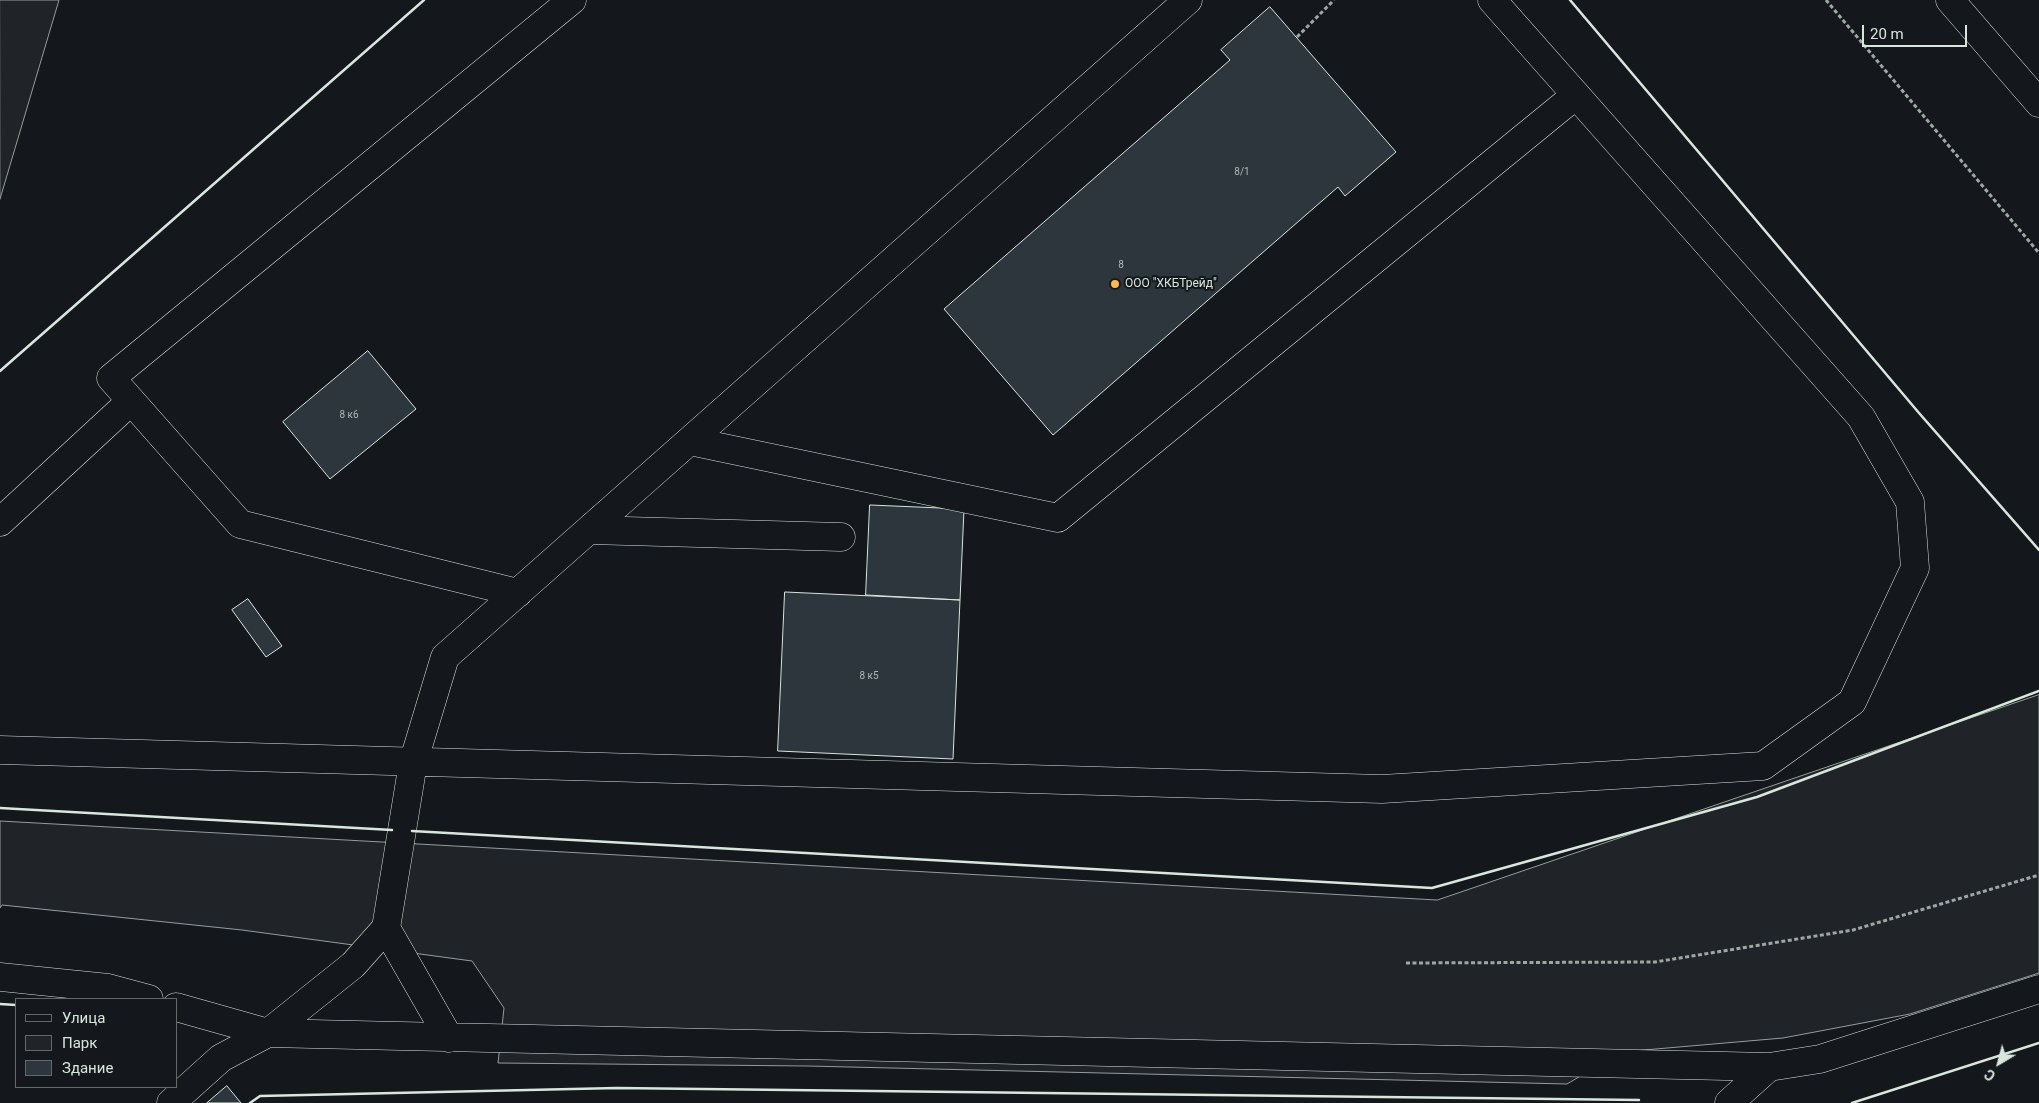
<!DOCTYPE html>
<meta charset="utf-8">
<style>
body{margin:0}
#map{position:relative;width:2039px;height:1103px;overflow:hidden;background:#14181c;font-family:Roboto,sans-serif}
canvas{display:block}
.legend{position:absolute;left:15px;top:998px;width:162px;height:90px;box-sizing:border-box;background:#14181c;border:1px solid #626a69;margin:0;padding:6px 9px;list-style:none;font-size:15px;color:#d8e6dc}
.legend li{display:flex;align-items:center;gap:10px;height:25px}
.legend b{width:25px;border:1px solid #626a69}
.north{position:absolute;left:1974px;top:1038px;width:50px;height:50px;-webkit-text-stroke:4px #14181c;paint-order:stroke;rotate:217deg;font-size:14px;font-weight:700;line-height:20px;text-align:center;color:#d8e6dc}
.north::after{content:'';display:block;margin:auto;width:18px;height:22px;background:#d8e6dc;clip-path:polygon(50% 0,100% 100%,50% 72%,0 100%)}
.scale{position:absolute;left:1862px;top:25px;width:105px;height:22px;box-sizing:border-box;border:2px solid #d8e6dc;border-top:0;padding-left:6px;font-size:15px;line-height:18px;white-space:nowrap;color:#d8e6dc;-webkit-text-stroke:4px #14181c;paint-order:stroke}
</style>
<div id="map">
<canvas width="2039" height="1103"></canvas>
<ul class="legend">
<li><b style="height:6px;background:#14181c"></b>Улица</li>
<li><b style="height:14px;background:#202428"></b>Парк</li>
<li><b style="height:14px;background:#2c363c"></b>Здание</li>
</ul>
<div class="north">С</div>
<div class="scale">20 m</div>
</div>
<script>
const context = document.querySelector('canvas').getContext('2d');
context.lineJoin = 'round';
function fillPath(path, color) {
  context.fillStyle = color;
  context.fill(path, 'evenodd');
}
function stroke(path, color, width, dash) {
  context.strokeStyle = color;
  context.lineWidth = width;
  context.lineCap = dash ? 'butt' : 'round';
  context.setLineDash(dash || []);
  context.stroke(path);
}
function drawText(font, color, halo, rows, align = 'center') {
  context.font = font + ' Roboto,sans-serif';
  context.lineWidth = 4;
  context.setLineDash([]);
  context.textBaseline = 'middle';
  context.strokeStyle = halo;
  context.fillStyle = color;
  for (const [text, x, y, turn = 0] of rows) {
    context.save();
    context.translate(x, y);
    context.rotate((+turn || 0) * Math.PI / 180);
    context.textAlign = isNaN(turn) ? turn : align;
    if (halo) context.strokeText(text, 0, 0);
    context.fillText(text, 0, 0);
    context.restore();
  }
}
const green = new Path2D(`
 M0,0H59L0,199Z
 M2039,695V973L1910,1014L1783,1038L1621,1052L1567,1084L807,1066L498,1063L504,1008L472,961L242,930L2,905L0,908V821L1437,900Z`);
fillPath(green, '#202428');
stroke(green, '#939e99', 1);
const building = new Path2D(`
 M1270,7L1396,152L1345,196L1338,187L1053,435L944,309L1230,60L1221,50Z
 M368,351L416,409L330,479L283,422Z
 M870,505L964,509L960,600L866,595Z
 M785,592L960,600L953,759L778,751Z
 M248,599L282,646L266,657L232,610Z
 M227,1086L241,1103H207Z`);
fillPath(building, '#2c363c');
stroke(building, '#d8e6dc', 1);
const minor = new Path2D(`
 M1950,0L2039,103
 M690,441L1058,518L1576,95
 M0,522L131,401
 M590,530L841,537
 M518,593L240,524L111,378L572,0
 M0,750L1382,789L1763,766L1852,702L1915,568L1910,502L1861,417L1492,0
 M386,928L449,1038
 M0,977L108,988L149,999
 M176,1007L268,1033L1769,1067L1820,1059L2039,989
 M171,1103L221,1058L268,1033L353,965L386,928L413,763L445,657L1188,0
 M1729,1103L1769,1067`);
stroke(minor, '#d8e6dc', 29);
stroke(new Path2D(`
 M1826,0L2039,253
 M1297,37L1334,0
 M1406,963L1655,962L1853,930L2039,875`), '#9da8a2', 3, [4, 2.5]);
stroke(minor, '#14181c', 28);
stroke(new Path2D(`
 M1570,0L1919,413L2039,550
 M0,371L424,0
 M0,808L392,830
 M412,831L1432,888L1757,797L2039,691
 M0,1004L16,1005
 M250,1103L260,1096L617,1088L1639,1100
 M1852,1103L2039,1043`), '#d8e6dc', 2.5);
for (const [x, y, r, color] of [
 [1115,284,5,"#ffb74d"]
]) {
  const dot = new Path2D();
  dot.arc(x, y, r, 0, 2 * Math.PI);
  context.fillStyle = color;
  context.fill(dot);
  stroke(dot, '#14181c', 2);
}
drawText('10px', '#adbab4', null, [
 ["8/1",1242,172],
 ["8",1121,265],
 ["8 к6",349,415],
 ["8 к5",869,676]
]);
drawText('12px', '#d8e6dc', '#14181c', [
 ["ООО \"ХКБТрейд\"",1125,284]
], 'left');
</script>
